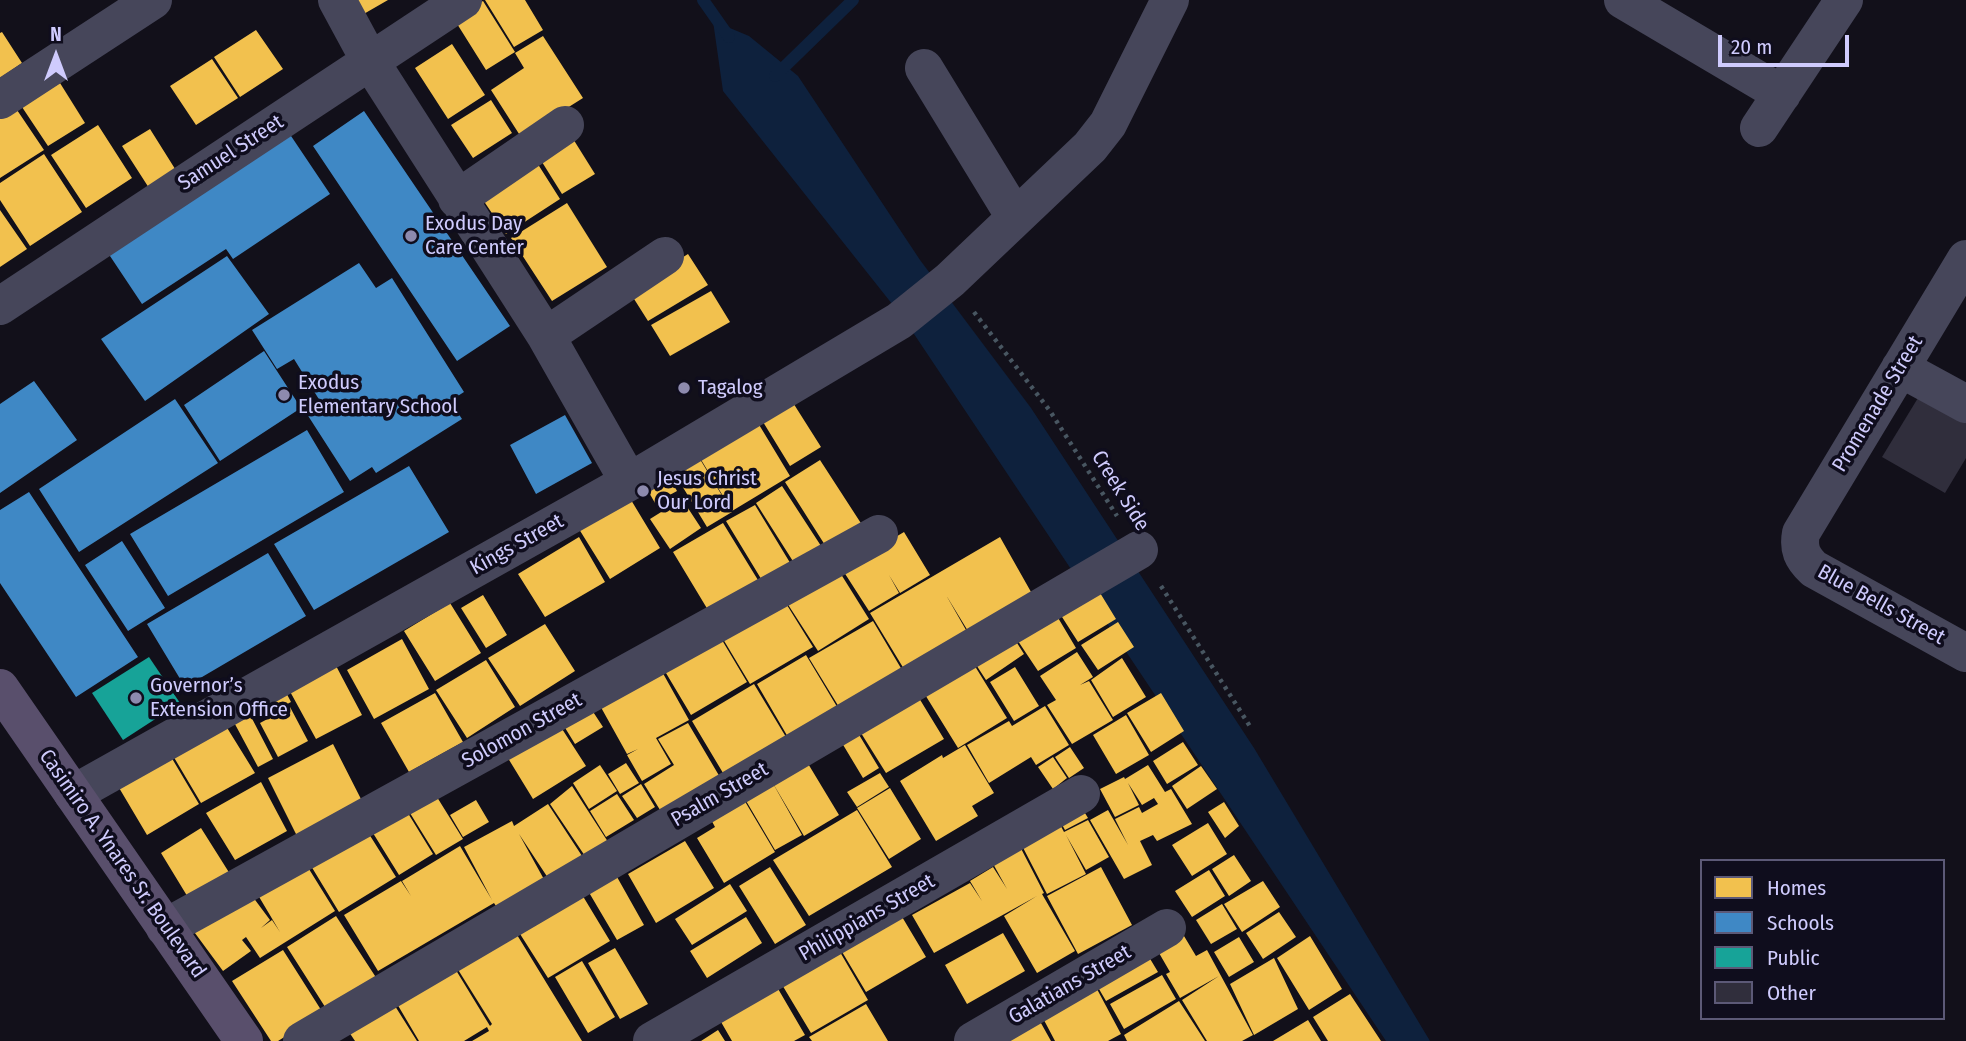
<!DOCTYPE html>
<meta charset="utf-8">
<style>
body{margin:0}
#map{position:relative;width:1966px;height:1041px;overflow:hidden;background:#12101a;font-family:"Fira Sans Condensed",sans-serif}
canvas{display:block}
.legend{position:absolute;left:1700px;top:859px;width:245px;height:161px;box-sizing:border-box;background:#0f0d1d;border:2px solid #5c5977;margin:0;padding:9px 12px;list-style:none;font-size:21px;color:#cfcbfd}
.legend li{display:flex;align-items:center;gap:14px;height:35px}
.legend b{width:35px;border:2px solid #5c5977}
.north{position:absolute;left:21px;top:21px;width:70px;height:70px;-webkit-text-stroke:5px #0f0d1d;paint-order:stroke;rotate:0deg;font-size:19px;font-weight:700;line-height:28px;text-align:center;color:#cfcbfd}
.north::after{content:'';display:block;margin:auto;width:24px;height:32px;background:#cfcbfd;clip-path:polygon(50% 0,100% 100%,50% 72%,0 100%)}
.scale{position:absolute;left:1718px;top:35px;width:131px;height:32px;box-sizing:border-box;border:4px solid #cfcbfd;border-top:0;padding-left:9px;font-size:21px;line-height:24px;white-space:nowrap;color:#cfcbfd;-webkit-text-stroke:5px #0f0d1d;paint-order:stroke}
</style>
<div id="map">
<canvas width="1966" height="1041"></canvas>
<ul class="legend">
<li><b style="height:19px;background:#f2c14e"></b>Homes</li>
<li><b style="height:19px;background:#3f88c5"></b>Schools</li>
<li><b style="height:19px;background:#17a398"></b>Public</li>
<li><b style="height:19px;background:#302e3c"></b>Other</li>
</ul>
<div class="north">N</div>
<div class="scale">20 m</div>
</div>
<script>
const context = document.querySelector('canvas').getContext('2d');
context.lineJoin = 'round';
function fillPath(path, color) {
  context.fillStyle = color;
  context.fill(path, 'evenodd');
}
function stroke(path, color, width, dash) {
  context.strokeStyle = color;
  context.lineWidth = width;
  context.lineCap = dash ? 'butt' : 'round';
  context.setLineDash(dash || []);
  context.stroke(path);
}
function drawText(font, color, halo, rows, align = 'center') {
  context.font = font + ' "Fira Sans Condensed",sans-serif';
  context.lineWidth = 7;
  context.setLineDash([]);
  context.textBaseline = 'middle';
  context.strokeStyle = halo;
  context.fillStyle = color;
  for (const [text, x, y, turn = 0] of rows) {
    context.save();
    context.translate(x, y);
    context.rotate((+turn || 0) * Math.PI / 180);
    context.textAlign = isNaN(turn) ? turn : align;
    if (halo) context.strokeText(text, 0, 0);
    context.fillText(text, 0, 0);
    context.restore();
  }
}
fillPath(new Path2D(`
 M713,21L749,36L798,76L920,260L1031,408L1254,748L1430,1041H1386L904,319L723,91Z`), '#0e213d');
fillPath(new Path2D(`
 M343,0H388L355,19Z
 M485,0H525L543,30L514,47Z
 M483,1L515,52L486,70L454,19Z
 M256,30L283,69L240,97L214,57Z
 M2,32L22,63L0,78V33Z
 M543,36L583,98L521,137L491,90L524,68L515,53Z
 M452,44L485,95L448,119L415,68Z
 M212,59L238,98L196,125L170,86Z
 M60,83L85,123L48,146L22,107Z
 M491,100L512,133L473,158L451,125Z
 M15,107L44,150L0,178V117Z
 M98,125L132,178L86,208L51,155Z
 M150,129L177,172L149,188L122,146Z
 M570,134L595,174L562,194L537,154Z
 M44,154L82,212L30,246L0,200V183Z
 M534,158L560,199L506,234L479,194Z
 M567,203L607,267L552,301L511,238Z
 M0,210L27,249L0,267Z
 M688,254L708,285L648,321L629,291Z
 M711,291L730,322L670,356L651,325Z
 M790,398L821,447L790,466L760,417Z
 M755,418L790,476L732,511L697,453Z
 M692,446L732,512L707,527L667,461Z
 M820,460L866,531L830,553L785,482Z
 M663,464L677,491L655,503L640,477Z
 M782,486L823,549L796,566L756,503Z
 M625,490L660,548L610,579L574,521Z
 M682,499L701,528L670,549L650,519Z
 M755,505L792,566L763,582L726,521Z
 M723,523L761,585L711,615L673,552Z
 M904,532L930,575L900,593L889,575L899,593L869,611L842,569Z
 M579,537L605,582L545,617L518,574Z
 M1000,537L1035,599L971,636L946,595L970,637L907,674L870,613Z
 M839,571L869,619L818,651L787,603Z
 M1094,583L1116,619L1078,642L1055,606Z
 M483,595L507,635L486,648L461,608Z
 M782,597L813,647L750,684L720,634Z
 M450,603L481,653L435,681L404,631Z
 M1054,611L1076,648L1038,671L1014,635Z
 M873,621L905,675L842,712L809,658Z
 M1118,622L1134,647L1098,670L1081,645Z
 M545,624L575,671L520,706L488,658Z
 M719,635L747,682L691,715L663,668Z
 M1012,635L1024,654L986,680L973,660Z
 M402,639L429,689L374,719L347,670Z
 M1077,652L1093,677L1080,685L1089,681L1113,720L1072,744L1047,705L1056,700L1040,676Z
 M806,655L842,715L792,744L757,684Z
 M1122,658L1146,697L1113,717L1091,680Z
 M486,660L515,707L467,738L436,690Z
 M334,662L362,715L316,739L287,686Z
 M973,663L1007,718L958,748L924,693Z
 M1015,667L1039,706L1014,721L990,682Z
 M660,668L689,720L656,738L671,764L642,781L627,755L638,749L627,754L598,702Z
 M280,681L291,702L261,718L250,699Z
 M754,684L789,742L726,778L692,721Z
 M435,693L463,742L409,772L381,723Z
 M1161,693L1184,731L1151,752L1127,713Z
 M919,698L944,739L886,773L861,733Z
 M586,701L603,727L575,744L559,718Z
 M245,705L273,759L258,767L229,713Z
 M1045,706L1069,745L1036,765L1031,757L989,783L967,745L1009,721L1012,726Z
 M290,707L308,741L278,757L260,723Z
 M1126,715L1149,755L1116,774L1093,735Z
 M221,718L255,773L201,803L169,749Z
 M555,718L586,766L533,799L503,750Z
 M688,723L724,784L665,818L644,784L674,765L658,739Z
 M858,733L879,768L863,778L842,743Z
 M1183,742L1198,765L1167,784L1153,761Z
 M333,744L362,801L298,838L268,778Z
 M965,745L994,793L972,806L978,816L936,841L900,781L942,755L943,758Z
 M1070,747L1084,768L1069,778L1055,757Z
 M167,750L199,804L147,835L115,781Z
 M804,757L839,815L804,836L771,780L802,835L775,850L742,794Z
 M1053,757L1067,778L1053,789L1038,767Z
 M626,763L639,783L620,794L608,774Z
 M600,765L617,791L589,809L573,783Z
 M1148,765L1165,792L1171,789L1192,824L1157,841L1153,835L1140,841L1152,865L1124,879L1090,820L1108,810L1128,845L1115,819L1139,807L1142,813L1158,804L1154,798L1142,805L1128,783L1139,805L1115,817L1100,789L1124,777L1125,779Z
 M1201,766L1217,789L1187,809L1172,786Z
 M880,773L889,787L857,807L847,792Z
 M261,782L287,831L235,860L206,813Z
 M641,784L655,807L637,818L622,796Z
 M572,786L610,845L587,859L550,804Z
 M890,788L921,839L889,859L857,808Z
 M432,789L463,839L436,855L405,805Z
 M740,793L775,852L724,883L697,838L715,827L707,812Z
 M617,794L634,820L606,837L590,811Z
 M476,800L489,822L463,837L450,815Z
 M1077,800L1088,818L1065,830L1055,812Z
 M1224,802L1239,826L1225,838L1208,812Z
 M548,804L584,859L550,881L519,834L546,883L498,909L494,903L378,971L344,915L401,881L411,896L402,881L460,846L492,900L464,847L512,821L514,826Z
 M403,805L433,854L399,875L368,825Z
 M857,810L892,867L809,916L773,860Z
 M1055,815L1064,832L1088,820L1109,857L1086,870L1066,835L1086,874L1047,894L1017,836Z
 M1208,823L1227,854L1192,876L1172,845Z
 M364,826L396,877L339,912L308,861Z
 M201,828L230,874L189,899L161,853Z
 M1013,833L1044,893L1042,894L1075,951L1037,973L1004,916L1037,896L934,953L912,915L970,883L982,901L970,881L993,867L1007,889L986,851Z
 M685,841L714,888L656,923L628,874Z
 M1234,855L1251,881L1229,896L1212,869Z
 M304,861L335,911L260,958L246,937L242,940L251,951L223,971L189,925L244,885L270,920L261,928L272,920L280,932L255,890Z
 M770,867L806,925L775,944L739,886Z
 M1101,867L1132,925L1078,954L1047,896Z
 M612,868L644,925L617,940L584,884Z
 M1209,870L1225,896L1192,917L1175,891Z
 M1263,881L1280,907L1242,932L1224,904Z
 M730,884L747,911L692,945L675,919Z
 M578,888L610,941L548,978L515,926Z
 M1222,904L1237,929L1211,944L1196,920Z
 M895,905L926,957L866,992L835,940Z
 M1279,912L1296,937L1263,959L1246,933Z
 M336,916L377,979L327,1010L287,947Z
 M746,917L762,943L707,978L690,951Z
 M511,925L582,1041H472L489,1031L487,1027L464,1041H419L393,997L451,962L490,1026L492,1024L452,960Z
 M1181,931L1196,956L1207,950L1253,1035L1242,1041H1207L1182,1000L1219,976L1180,998L1166,974L1170,972L1155,946Z
 M1003,933L1025,971L967,1004L945,965Z
 M1310,936L1342,989L1309,1010L1277,958Z
 M1239,937L1254,962L1229,977L1214,952Z
 M833,940L868,1000L811,1033L775,973Z
 M1143,947L1158,972L1106,1001L1092,977Z
 M615,948L648,1004L620,1019L588,963Z
 M283,950L323,1013L278,1041H271L232,981Z
 M1274,958L1298,1009L1254,1035L1230,984Z
 M582,961L615,1017L588,1033L555,977Z
 M770,975L805,1035L794,1041H732L713,1008Z
 M1162,975L1176,999L1124,1029L1110,1004Z
 M1090,976L1121,1034L1108,1041H1055L1036,1005Z
 M1350,994L1381,1041H1328L1313,1017Z
 M390,998L417,1041H355L345,1026Z
 M1179,1001L1205,1041H1127L1124,1035Z
 M866,1004L888,1041H812L809,1037Z
 M1032,1007L1051,1041H974Z
 M1308,1020L1321,1041H1273Z
 M718,1030L725,1041H701Z`), '#f2c14e');
fillPath(new Path2D(`
 M364,111L510,326L457,361L313,146Z
 M287,130L330,194L233,259L226,249L142,304L106,250Z
 M227,256L269,314L145,401L101,339Z
 M359,263L376,288L392,278L464,392L450,401L462,419L376,473L372,467L350,481L305,411L320,401L294,359L277,369L252,330Z
 M264,351L301,408L220,461L184,405Z
 M34,381L77,440L0,493V404Z
 M175,399L218,463L79,552L39,489Z
 M565,415L592,463L536,494L510,445Z
 M307,430L344,492L168,596L130,534Z
 M409,466L449,532L314,610L274,544Z
 M29,492L138,657L76,697L0,583V510Z
 M122,541L165,608L128,631L85,565Z
 M268,553L306,616L185,687L147,624Z`), '#3f88c5');
fillPath(new Path2D(`
 M149,657L180,703L123,740L92,693Z`), '#17a398');
stroke(new Path2D(`
 M703,0L729,37
 M775,76L853,0`), '#0e213d', 12);
fillPath(new Path2D(`
 M1921,393L1966,419V458L1945,493L1882,457Z`), '#302e3c');
stroke(new Path2D(`
 M974,312L1050,411L1117,516
 M1161,586L1251,728`), '#485661', 4.5, [3.5, 5]);
stroke(new Path2D(`
 M337,0L370,61L546,336L629,482
 M1623,0L1782,94
 M924,68L1015,217
 M0,100L153,0
 M1759,128L1844,0
 M457,199L565,125
 M1966,259L1801,533C1798,549 1802,558 1814,569L1966,653
 M0,306L463,0
 M546,336L665,256
 M1900,368L1966,404
 M73,794L629,482L899,321L950,280L1090,147L1108,124L1170,0
 M165,928L879,534
 M302,1041L1139,550
 M652,1041L1081,794
 M973,1041L1167,928`), '#46465a', 38);
stroke(new Path2D(`
 M0,688L244,1041`), '#594f6c', 38);
for (const [x, y, r, color] of [
 [411,236,7,"#8d8aae"],
 [684,388,7,"#8d8aae"],
 [284,395,7,"#8d8aae"],
 [643,491,7,"#8d8aae"],
 [136,698,7,"#8d8aae"]
]) {
  const dot = new Path2D();
  dot.arc(x, y, r, 0, 2 * Math.PI);
  context.fillStyle = color;
  context.fill(dot);
  stroke(dot, '#0f0d1d', 2.5);
}
drawText('21px', '#cfcbfd', '#0f0d1d', [
 ["Samuel Street",231,153,-33],
 ["Promenade Street",1878,404,-59],
 ["Creek Side",1120,491,58],
 ["Kings Street",517,545,-29],
 ["Blue Bells Street",1881,605,29],
 ["Solomon Street",522,731,-29],
 ["Psalm Street",720,795,-30],
 ["Casimiro A. Ynares Sr. Boulevard",122,864,55],
 ["Philippians Street",867,918,-30],
 ["Galatians Street",1070,985,-30]
]);
drawText('21px', '#cfcbfd', '#0f0d1d', [
 ["Exodus Day",425,224],
 ["Care Center",425,248],
 ["Exodus",298,383],
 ["Elementary School",298,407],
 ["Tagalog",698,388],
 ["Jesus Christ",657,479],
 ["Our Lord",657,503],
 ["Governor’s",150,686],
 ["Extension Office",150,710]
], 'left');
</script>
